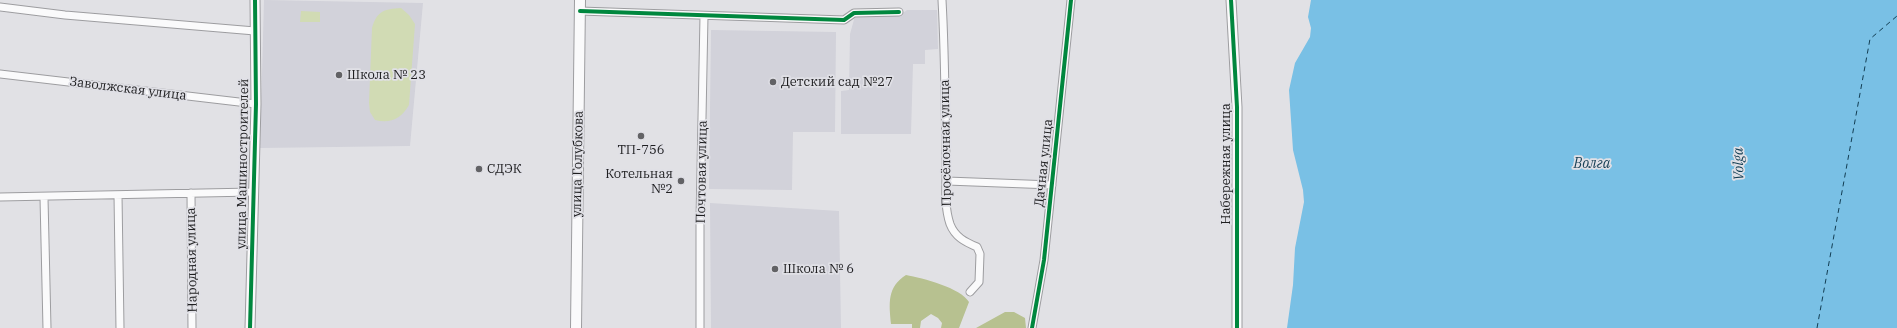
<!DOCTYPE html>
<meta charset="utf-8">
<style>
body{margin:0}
canvas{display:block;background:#e1e1e5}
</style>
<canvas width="1897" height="328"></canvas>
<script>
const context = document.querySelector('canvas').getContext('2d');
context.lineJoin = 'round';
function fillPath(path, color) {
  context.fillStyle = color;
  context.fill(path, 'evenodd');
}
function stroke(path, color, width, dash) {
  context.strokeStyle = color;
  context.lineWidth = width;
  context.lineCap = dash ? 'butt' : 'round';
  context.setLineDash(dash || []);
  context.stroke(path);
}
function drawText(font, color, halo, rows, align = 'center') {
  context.font = font + ' "IBM Plex Serif",serif';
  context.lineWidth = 3.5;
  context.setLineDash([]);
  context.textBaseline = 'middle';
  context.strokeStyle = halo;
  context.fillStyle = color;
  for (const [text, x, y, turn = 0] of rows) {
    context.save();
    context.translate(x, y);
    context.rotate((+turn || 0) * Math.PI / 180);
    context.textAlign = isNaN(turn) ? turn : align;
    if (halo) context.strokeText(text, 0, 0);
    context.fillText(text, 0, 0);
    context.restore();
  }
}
fillPath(new Path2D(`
 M264,0L423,3L410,146L260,148Z
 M907,10H937L938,49L925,50V64H913L911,134H841V91L849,90L850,34L855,16H899Z
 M711,30L836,32L835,132H793L792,190L709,189Z
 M710,203L839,211L841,328H711Z`), '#d2d2da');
fillPath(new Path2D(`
 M401,8L409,15L415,24L409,105C401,119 390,124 375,120L370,112L369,103L372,28C377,11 384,9 401,8Z
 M301,11L320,12V22H300Z`), '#d1dbb4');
fillPath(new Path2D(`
 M906,275C923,278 961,288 969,302L959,328H941L942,323L938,318L931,314L921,321L920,328H912V324H891C889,303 887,287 906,275Z
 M1005,312H1014L1025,318L1026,328H976Z`), '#b7c190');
fillPath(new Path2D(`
 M1311,0H1897V328H1287L1293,285L1295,248L1304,202L1303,190L1293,150L1289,90L1295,63L1310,37L1311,28L1308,17Z`), '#79c0e5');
stroke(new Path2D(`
 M1817,328L1870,39L1897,16`), '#123d53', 1, [5, 4]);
const minor = new Path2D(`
 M942,0C945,53 945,105 946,158C947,181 943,203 950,224C955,237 965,242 977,247L980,254L979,282L970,292
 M0,7L65,15L255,31
 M580,11L844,20L854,13L899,12
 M0,74L256,104
 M947,181L1052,185
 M191,193L192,328
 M118,195L120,328
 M0,197L253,192
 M44,198L47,328
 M700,328V219L704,16
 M1032,328L1044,260L1071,0`);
const tertiary = new Path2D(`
 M1231,0L1237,107V328
 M250,328L256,104L255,0`);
const secondary = new Path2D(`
 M576,328L580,0`);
stroke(minor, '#9d9da0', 9);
stroke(tertiary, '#9d9da0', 11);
stroke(secondary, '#9d9da0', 12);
stroke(minor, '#fafafb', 7);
stroke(tertiary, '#fafafb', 9);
stroke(secondary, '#fafafb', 10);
stroke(new Path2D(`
 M1231,0L1237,107V328
 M580,11L844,20L854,13L899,12
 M250,328L256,104L255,0
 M1032,328L1044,260L1071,0`), '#00873e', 4);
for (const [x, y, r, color] of [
 [339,75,4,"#626265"],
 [773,82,4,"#626265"],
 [641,136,4,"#626265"],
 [479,169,4,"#626265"],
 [681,181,4,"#626265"],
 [775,269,4,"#626265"]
]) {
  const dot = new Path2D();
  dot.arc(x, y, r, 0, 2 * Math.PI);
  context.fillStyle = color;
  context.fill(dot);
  stroke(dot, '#e0e0e6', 1.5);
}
drawText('13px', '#1e1e20', '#e0e0e6', [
 ["Школа № 23",347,75],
 ["Детский сад №27",781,82],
 ["ТП-756",641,150,"center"],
 ["СДЭК",487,169],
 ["Котельная",673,174,"right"],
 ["№2",673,189,"right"],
 ["Школа № 6",783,269]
], 'left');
drawText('13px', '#1e1e20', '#e0e0e6', [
 ["Заволжская улица",128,89,7],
 ["Просёлочная улица",946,143,-91],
 ["Дачная улица",1044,163,-84],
 ["улица Машиностроителей",243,164,-89],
 ["улица Голубкова",578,164,-89],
 ["Набережная улица",1226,164,-90],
 ["Почтовая улица",702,172,-89],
 ["Народная улица",192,260,-91]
]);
drawText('italic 14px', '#123d53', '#e0e0e6', [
 ["Волга",1592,164],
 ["Volga",1739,164,-92]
]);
</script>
